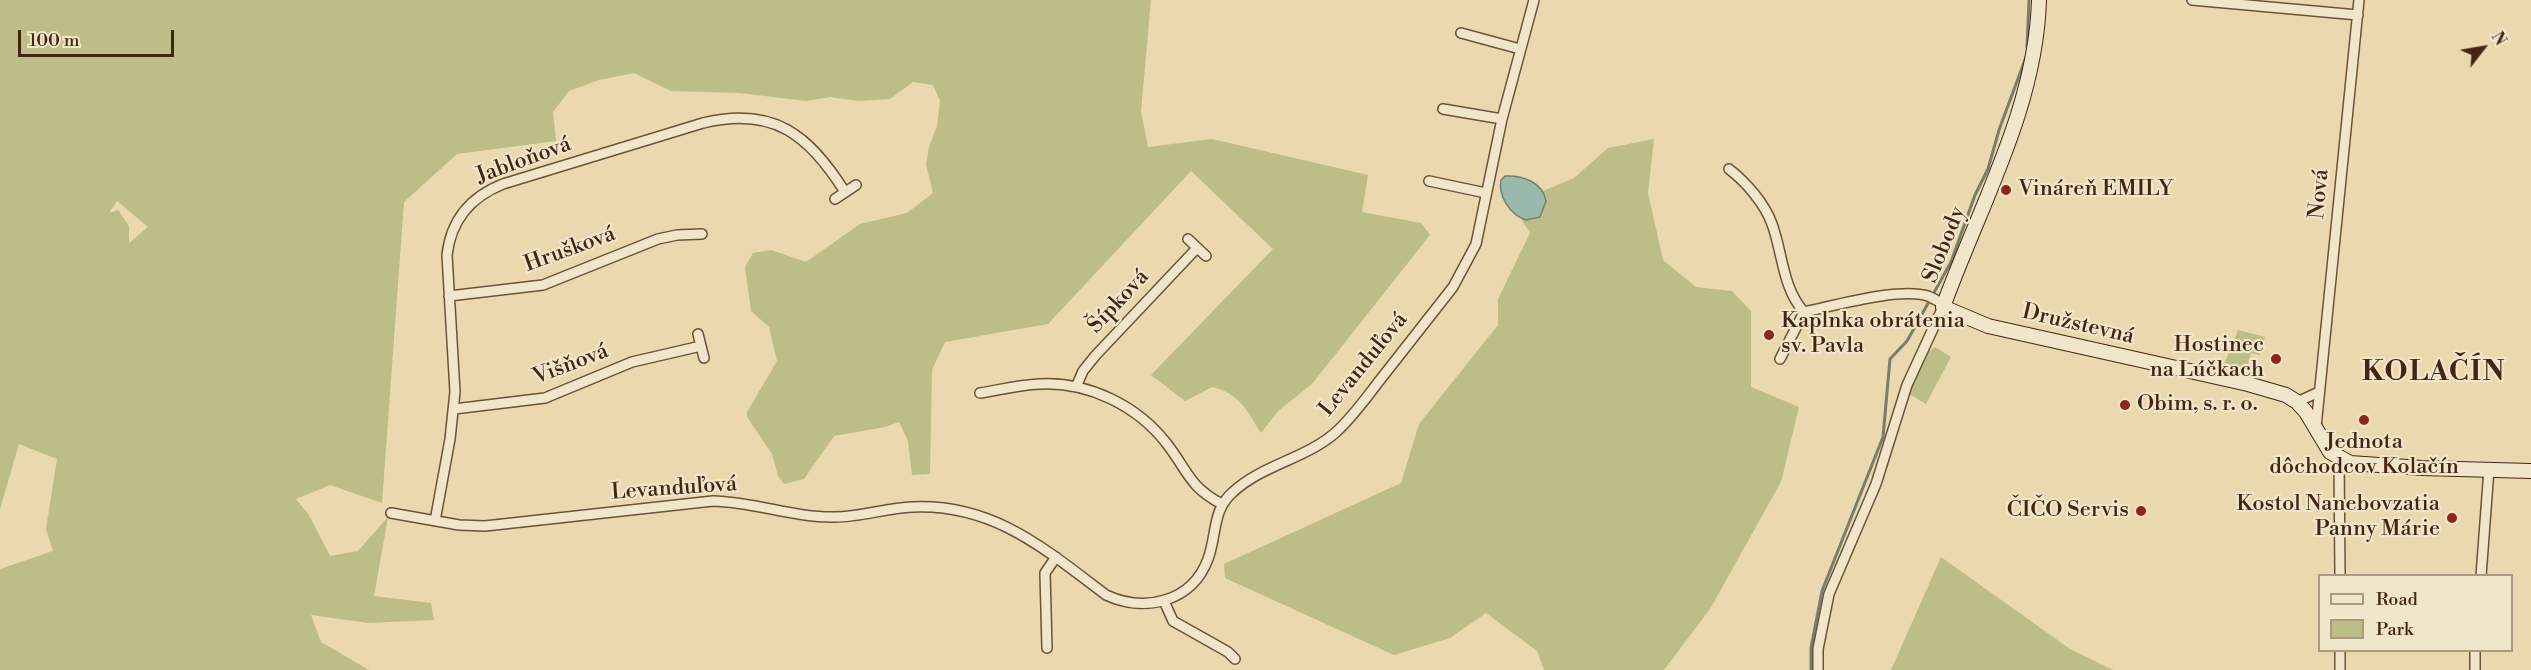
<!DOCTYPE html>
<meta charset="utf-8">
<style>
body{margin:0}
#map{position:relative;width:2531px;height:670px;overflow:hidden;background:#ead8ae;font-family:"Libre Bodoni",serif}
canvas{display:block}
.legend{position:absolute;left:2318px;top:574px;width:195px;height:78px;box-sizing:border-box;background:#f1e6ca;border:2px solid #ab9980;margin:0;padding:8px 10px;list-style:none;font-size:18px;color:#432511}
.legend li{display:flex;align-items:center;gap:12px;height:30px}
.legend b{width:30px;border:2px solid #ab9980}
.north{position:absolute;left:2453px;top:18px;width:60px;height:60px;-webkit-text-stroke:4px #f1e6ca;paint-order:stroke;rotate:59deg;font-size:16px;font-weight:700;line-height:24px;text-align:center;color:#432511}
.north::after{content:'';display:block;margin:auto;width:21px;height:27px;background:#432511;clip-path:polygon(50% 0,100% 100%,50% 72%,0 100%)}
.scale{position:absolute;left:18px;top:30px;width:156px;height:27px;box-sizing:border-box;border:3px solid #432511;border-top:0;padding-left:8px;font-size:18px;line-height:21px;white-space:nowrap;color:#432511;-webkit-text-stroke:4px #f1e6ca;paint-order:stroke}
</style>
<div id="map">
<canvas width="2531" height="670"></canvas>
<ul class="legend">
<li><b style="height:8px;background:#f1e6ca"></b>Road</li>
<li><b style="height:16px;background:#bcbd87"></b>Park</li>
</ul>
<div class="north">N</div>
<div class="scale">100 m</div>
</div>
<script>
const context = document.querySelector('canvas').getContext('2d');
context.lineJoin = 'round';
function fillPath(path, color) {
  context.fillStyle = color;
  context.fill(path, 'evenodd');
}
function stroke(path, color, width, dash) {
  context.strokeStyle = color;
  context.lineWidth = width;
  context.lineCap = dash ? 'butt' : 'round';
  context.setLineDash(dash || []);
  context.stroke(path);
}
function drawText(font, color, halo, rows, align = 'center') {
  context.font = font + ' "Libre Bodoni",serif';
  context.lineWidth = 4.5;
  context.setLineDash([]);
  context.textBaseline = 'middle';
  context.strokeStyle = halo;
  context.fillStyle = color;
  for (const [text, x, y, turn = 0] of rows) {
    context.save();
    context.translate(x, y);
    context.rotate((+turn || 0) * Math.PI / 180);
    context.textAlign = isNaN(turn) ? turn : align;
    if (halo) context.strokeText(text, 0, 0);
    context.fillText(text, 0, 0);
    context.restore();
  }
}
fillPath(new Path2D(`
 M0,0H1151L1141,111L1148,147L1212,139L1368,175L1362,212L1421,223L1430,235L1312,384L1278,411L1261,433C1246,410 1241,394 1212,387L1185,401L1151,375L1273,249L1191,171L1048,324L945,342L932,370L930,474L912,475L908,441L899,422L885,427L834,436L804,479L784,484L778,476L772,454L747,417V412L777,361L769,327L751,311L745,267L753,253L771,250L806,262L860,224L907,213L933,193L926,165L929,147L937,126L940,101L933,85L913,82L890,99L859,101L830,97L806,101L740,93L671,91L634,73L599,80L569,91L553,112L556,141L457,154L404,202L382,503L330,485L296,499L309,515L330,556L358,551L388,517L374,596L431,603L434,620L369,623L311,615L321,642L369,670H0V569L53,551L46,529L57,459L19,444L0,509ZM117,201L148,227L129,243V226L118,210L109,213Z
 M1654,139L1648,193L1663,260L1696,287L1732,291L1751,311V387L1799,407L1781,482L1710,609L1664,670H1544L1537,651L1486,613L1450,638L1394,655L1225,578L1224,564L1401,483L1419,424L1498,325V299L1530,233L1521,219L1532,220L1539,217L1546,197L1543,191L1574,178L1608,148Z
 M2238,330L2265,337L2260,355L2251,353L2246,370L2224,364Z
 M1935,347L1951,357L1926,404L1909,394L1927,353Z
 M1941,557L2070,649L2113,670H1891Z`), '#bcbd87');
const water = new Path2D(`
 M1505,176C1522,175 1543,182 1546,201L1540,217L1526,220C1510,215 1498,196 1501,180Z`);
fillPath(water, '#98b9ac');
stroke(water, '#767e6e', 1.5);
stroke(new Path2D(`
 M2027,47L2029,0
 M1811,670V648L1822,591L1883,437L1890,359L1907,341L1951,262L1975,195L1988,169L1999,130L2026,57`), '#767e6e', 3);
const street = new Path2D(`
 M2192,0L2358,15
 M1461,33L1520,49
 M1443,109L1502,119
 M1729,169C1746,182 1765,204 1772,224C1783,254 1782,287 1804,312
 M1429,181L1486,193
 M835,199L856,185
 M1188,239L1206,256
 M449,296L543,285L658,239L677,235L702,234
 M698,334L704,358
 M1780,359L1804,312C1834,306 1899,287 1928,296C1933,298 1939,302 1944,304
 M1076,387L1083,371L1095,356L1197,248
 M980,393C999,390 1019,385 1039,384C1088,381 1138,406 1167,444C1188,471 1189,487 1222,504
 M2297,402L2319,392
 M454,409L545,398L632,362L701,346
 M2316,427L2359,0
 M2339,459L2340,576
 M391,513L459,525L485,526L713,501C755,502 795,518 835,517C861,517 886,508 912,507C993,503 1045,549 1106,595C1145,613 1192,602 1208,559C1217,535 1212,510 1233,492C1262,465 1305,459 1335,433C1352,418 1366,398 1380,380C1404,349 1429,318 1453,287L1476,244L1502,119L1534,0
 M435,521L450,439L455,392L447,255C451,220 470,197 503,184L703,123C774,106 809,135 845,192
 M2481,576L2489,469
 M1164,601L1173,621L1228,652L1235,659
 M1047,648L1045,573L1056,557
 M2340,650V670
 M1818,670V649L1829,594L1876,484L1907,385L1943,307
 M2475,670V650`);
const secondary = new Path2D(`
 M2039,0C2036,108 1979,207 1943,307L1988,326L2248,384L2286,395L2297,402L2306,412L2330,452L2350,463L2422,468L2531,471`);
stroke(street, '#6d5238', 12);
stroke(secondary, '#432511', 16);
stroke(street, '#f1e6ca', 9);
stroke(secondary, '#f1e6ca', 14);
for (const [x, y, r, color] of [
 [2006,190,6,"#8f2418"],
 [1769,335,6,"#8f2418"],
 [2276,359,6,"#8f2418"],
 [2125,405,6,"#8f2418"],
 [2364,420,6,"#8f2418"],
 [2141,511,6,"#8f2418"],
 [2452,518,6,"#8f2418"]
]) {
  const dot = new Path2D();
  dot.arc(x, y, r, 0, 2 * Math.PI);
  context.fillStyle = color;
  context.fill(dot);
  stroke(dot, '#f1e6ca', 2);
}
drawText('22px', '#432511', '#f1e6ca', [
 ["Jabloňová",524,161,-20],
 ["Nová",2320,194,-85],
 ["Slobody",1945,245,-68],
 ["Hrušková",570,250,-20],
 ["Šípková",1119,302,-47],
 ["Družstevná",2078,325,13],
 ["Višňová",571,365,-21],
 ["Levanduľová",1364,365,-51],
 ["Levanduľová",674,489,-4]
]);
drawText('22px', '#432511', '#f1e6ca', [
 ["Vináreň EMILY",2018,190],
 ["Kaplnka obrátenia",1781,322],
 ["sv. Pavla",1781,347],
 ["Hostinec",2264,346,"right"],
 ["na Lúčkach",2264,371,"right"],
 ["Obim, s. r. o.",2137,405],
 ["Jednota",2364,443,"center"],
 ["dôchodcov Kolačín",2364,468,"center"],
 ["Kostol Nanebovzatia",2440,505,"right"],
 ["Panny Márie",2440,530,"right"],
 ["ČIČO Servis",2129,511,"right"]
], 'left');
context.letterSpacing = '1.5px';
drawText('bold 28px', '#432511', '#f1e6ca', [
 ["KOLAČÍN",2434,373]
]);
context.letterSpacing = '0px';
</script>
